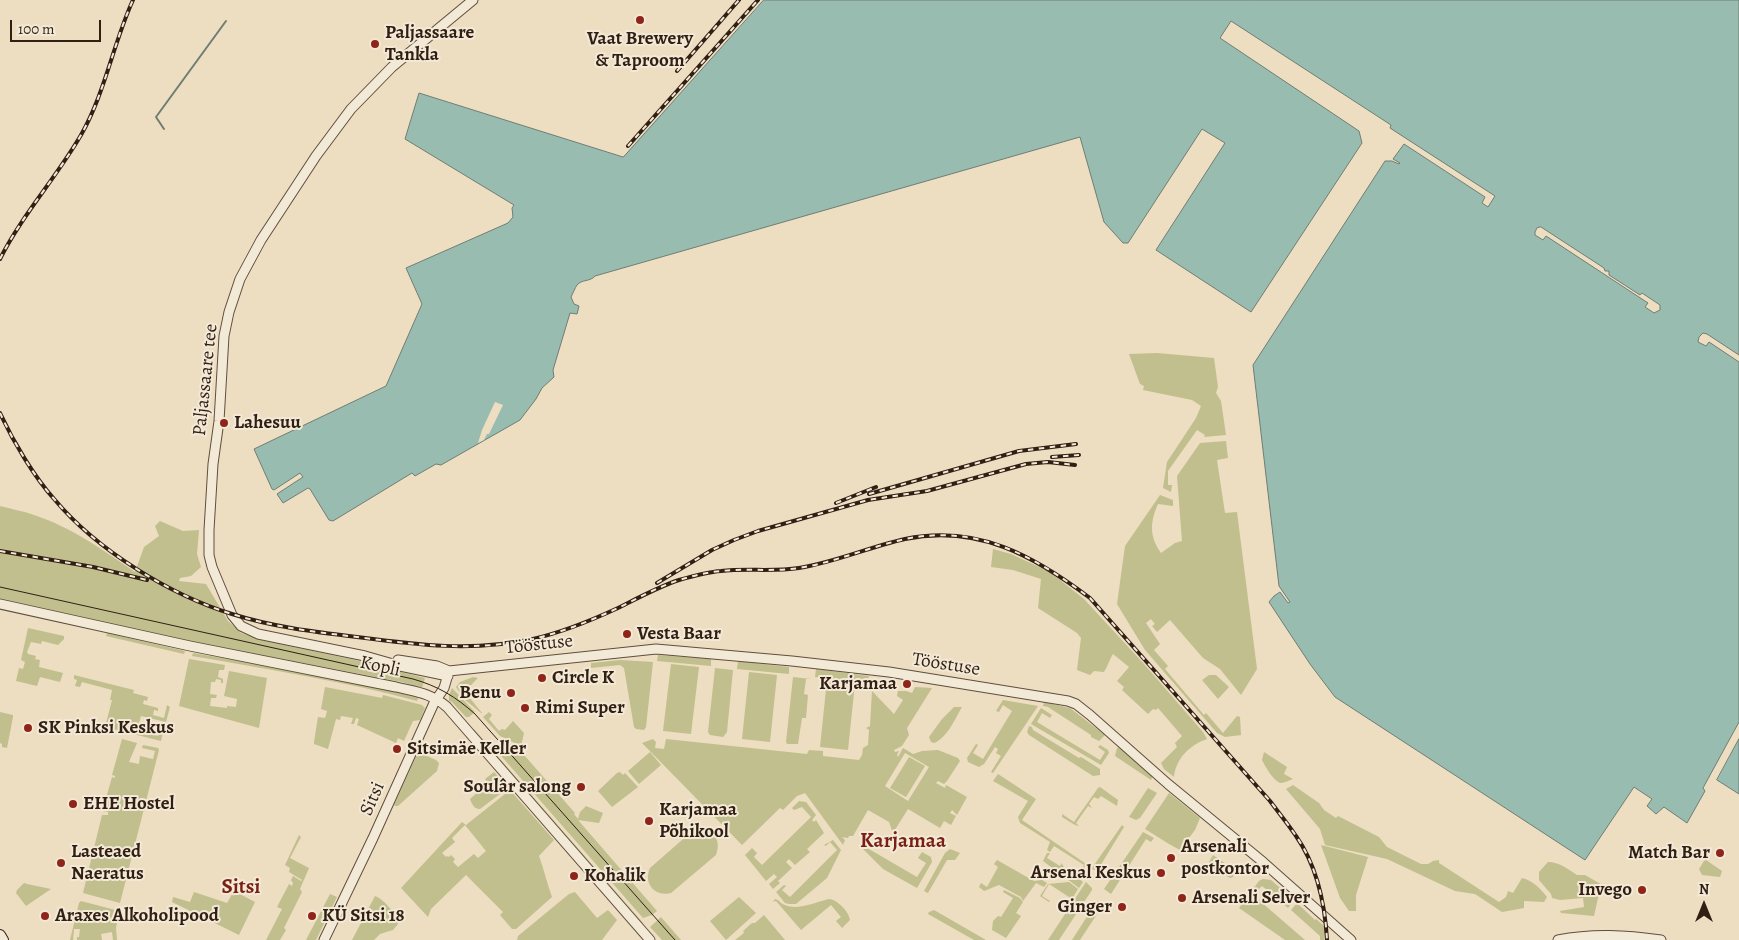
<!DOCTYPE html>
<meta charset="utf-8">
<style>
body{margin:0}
#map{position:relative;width:1739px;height:940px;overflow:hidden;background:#edddc1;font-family:Alegreya,serif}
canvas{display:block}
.north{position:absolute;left:1679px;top:880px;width:50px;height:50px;-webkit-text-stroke:4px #f3e9d7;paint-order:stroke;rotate:0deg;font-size:14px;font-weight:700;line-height:20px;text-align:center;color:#311f13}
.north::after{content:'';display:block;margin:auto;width:18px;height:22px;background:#311f13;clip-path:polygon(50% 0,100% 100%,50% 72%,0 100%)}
.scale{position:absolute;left:10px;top:20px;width:91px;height:22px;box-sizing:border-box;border:2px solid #311f13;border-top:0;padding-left:6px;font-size:15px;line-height:18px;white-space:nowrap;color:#311f13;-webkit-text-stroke:4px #f3e9d7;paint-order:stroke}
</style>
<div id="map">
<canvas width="1739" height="940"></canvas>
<div class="north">N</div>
<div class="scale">100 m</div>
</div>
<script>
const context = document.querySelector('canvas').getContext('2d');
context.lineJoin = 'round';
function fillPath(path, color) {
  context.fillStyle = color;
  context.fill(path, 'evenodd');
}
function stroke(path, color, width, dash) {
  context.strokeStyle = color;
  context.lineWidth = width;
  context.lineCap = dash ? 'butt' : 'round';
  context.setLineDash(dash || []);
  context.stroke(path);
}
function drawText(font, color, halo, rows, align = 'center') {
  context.font = font + ' Alegreya,serif';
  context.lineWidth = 4;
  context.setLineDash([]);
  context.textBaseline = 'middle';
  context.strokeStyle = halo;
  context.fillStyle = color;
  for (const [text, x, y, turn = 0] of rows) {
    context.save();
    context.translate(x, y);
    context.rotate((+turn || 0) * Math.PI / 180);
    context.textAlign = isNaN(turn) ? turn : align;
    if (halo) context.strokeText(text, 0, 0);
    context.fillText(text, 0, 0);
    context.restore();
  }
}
fillPath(new Path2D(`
 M1157,353L1214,358L1218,387L1216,393L1221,401L1226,435L1204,437L1205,435L1197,430L1168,471V485H1172L1171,492L1163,488L1167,462L1196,418L1201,406L1192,400L1143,390L1144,386L1140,384L1129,354Z
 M1226,441L1228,458L1217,460L1225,513L1237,512L1257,669L1241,695L1220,669L1203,658L1170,620L1157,632L1152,626L1155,624L1151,619L1146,623L1160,644L1154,650L1168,666L1165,669L1204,715L1206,713L1223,733L1237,716L1240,717L1241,735L1225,737L1217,733L1145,650L1117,604L1125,546L1160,495L1173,500V506L1158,504C1150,522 1149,536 1161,553L1175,543L1182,541L1177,476L1200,443Z
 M0,506C11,509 23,511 34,515C71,527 103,550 135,572L144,547L159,536L155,526L160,521L183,531L199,530L197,554L201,567L191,576L180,578L179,581L206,584L228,621L241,633L261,640L351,659L425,678L422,688L402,682L152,634L0,600Z
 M993,549L1011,554L1050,572L1084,599L1144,664L1203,732L1207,739C1190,745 1176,758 1174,777L1164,769L1161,763L1177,747L1175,743L1182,736L1158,708L1156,710L1153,709L1148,714L1122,690L1124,687L1117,681L1129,667L1113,654C1109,660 1108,666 1104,672L1094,671L1090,675L1077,670L1081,638L1077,633L1038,608L1041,579L1013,570L991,567Z
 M28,628L64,636V639L58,645L42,641L41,644L31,642L27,652L28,654L36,656L35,659L40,660L39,667L63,673L60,682L40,677L37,686L16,681L19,668L23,669L25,662L21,660Z
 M107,633L185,651L184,654L106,636Z
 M193,653C268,666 344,677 418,698L417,701C343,681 267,669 192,656Z
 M658,655L711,659V666L657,661Z
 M189,659L225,665L224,670H219L218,677L223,679V683H221V680L216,679L215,682H211L210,694L217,695L216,698H211L210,706L227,708V706L236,707L237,699L224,696L229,671L267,678L259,728L179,706Z
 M620,660L653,662L646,727L644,730L636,729L634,727L624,668L620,665L591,668V663Z
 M738,661L789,667V674L737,669Z
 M671,664L699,667L691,734L663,731Z
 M715,668L733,670L727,732L723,737L710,735L708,732Z
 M816,669L869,676L868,683L815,677Z
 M749,672L777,675L770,742L742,739Z
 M74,675L134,690L133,693L148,697L147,701L144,700L143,704L158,708V711L154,710L153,715L164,718L167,705L170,707L166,722L141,716L139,723L145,724L144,727L151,729L150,734L158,736L160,731L163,732L161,741L105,727L112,700H110L112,690L82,682L80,687L75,686L77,680L74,679Z
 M1209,675H1216L1229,687L1218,699L1202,680Z
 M473,677L478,678L468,688L472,693L469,697L482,713H481L464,699L456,687L460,682Z
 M793,677L811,679H806L804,694L808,695L806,718H802L798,744H787L786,742Z
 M827,680L855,683L848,750L820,747Z
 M325,687L382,698L383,695L422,705L425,708L420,720L413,721L404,741L398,738L396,743L357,725L359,719L356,718L354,724H351L353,718L341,716L340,720L336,719L328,749L314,744V742L318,717L325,718L327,711L321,709Z
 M915,687L932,688L907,728L909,735L902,746L894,750L895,752L899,751L897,755L898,757L903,748L913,754L922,751L938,750L958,758L960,761L947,781L944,784L938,781L936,783L945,788L946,785L967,797L957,815L952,810L950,813L956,816L951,825L944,821L940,828L908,809L893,833L889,822L868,810L853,836H849L848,838L842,837L845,840L843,845L805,793L797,796L783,810L780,808L742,845L642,743L653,739L656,742L655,748L664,749L666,739L807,754L809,750L823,751V756L859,760L862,755L863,748L868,745L869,730L866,728L870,726L872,691L894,714L903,700L897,696L898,691H906L912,693ZM905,753L929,767L908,801L885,786Z
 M452,688L475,712L469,717H466L452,702L449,701V695Z
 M1003,700L1038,706L993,773L991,772L1001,756L996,753L998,749L995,747L984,764L979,767L968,762L967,758L976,744L978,745L973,753L983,759L1012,711L1003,705L999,712L996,711Z
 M1044,702L1070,708L1105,735L1099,741L1091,737V735L1048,707L1043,706Z
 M954,707H962C955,719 947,738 934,743L931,742L929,737L942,719Z
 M1041,708L1052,715L1050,718L1042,713L1037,722L1100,760L1105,752L1098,747L1100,745L1108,750L1109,753L1101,765L1031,724Z
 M0,712L13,715V717L7,748L2,747V744L0,743Z
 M489,712L492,715L489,719L499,731L502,729L505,730L513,721L524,733L521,746L500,736L483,717Z
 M1029,726L1032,727L1033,730L1079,758L1081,757L1100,769V775L1093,776L1029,735L1027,732Z
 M474,729L643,923H640L472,730Z
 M122,739L137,743L129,762L139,764L140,756L153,759L155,751L142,748L143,745L158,748L159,750L120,903L83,893L102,815H108V812L105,811L103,814L108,804L105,802L112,777L115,778V776L112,775Z
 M505,741L517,747L575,813L574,814L578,819L580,812L586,806L603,813L599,823L578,820L657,911L652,915L643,918L496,750Z
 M1120,747L1153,776L1151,780L1115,756L1117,748Z
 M418,752L436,760L439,763L437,771L398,806H395L394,805Z
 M650,752L661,765L639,784L628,771Z
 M1264,752L1287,767L1284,774L1293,779C1290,780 1284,783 1281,783C1274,782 1265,766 1262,760Z
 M909,757L925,766L906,797L890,788Z
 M494,772L508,788L480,809C474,809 472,804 470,799L488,783L485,779Z
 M620,772L623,775L625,773L638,787L612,807L598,791L617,773Z
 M998,774L1036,799L1022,820L1092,868L1122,825L1124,827L1097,871L1092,869L1091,870L1085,867L1083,869H1082L1084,865L1054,846L1050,852L1047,850L1050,842L1020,823L1018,817L1028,801L993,781Z
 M1293,785L1319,803L1324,810L1336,818L1338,816L1379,837L1387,847L1421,864H1428L1433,861L1439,860V863L1499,902L1506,897L1508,891L1513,893L1522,878C1532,880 1541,889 1547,897L1544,902L1524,901V908L1502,912L1475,894L1455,891L1387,859L1325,845L1320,829L1286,789Z
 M1100,787L1118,800L1117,806L1101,796L1098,799L1094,797L1089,804L1092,808L1088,806L1076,823L1079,826L1075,825L1062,817V814L1074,822L1098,788Z
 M1148,788L1157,793L1140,818L1136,820L1129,817Z
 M510,790L554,840L539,856C544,870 547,883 552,897L516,929H512L500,915L503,912L466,875L431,909L428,917L401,888L462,822L466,825ZM465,825L486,851L478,858L474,854L458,867L453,862L455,859L451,855L449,857L447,856L446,857L442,853L455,842L452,838Z
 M1169,793L1200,818L1195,830L1180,850L1169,844L1145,829Z
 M799,801L806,802L816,815L812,820L814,822L816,820L824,833L807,849L810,852L795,865L789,859L786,862L792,868L778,881L780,883L773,889L769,884L777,877L774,874L766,881L745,855L752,848L757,853L754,857L762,865L811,817L802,807L794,810L792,808Z
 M698,826L697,829C713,827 722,840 716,855L671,893C655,897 643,884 650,868Z
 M1143,832L1154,838L1151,842L1146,839L1111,894L1104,889Z
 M299,835L301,837L290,858L309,868L300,889L302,892L284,928L286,930L280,940H266L282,909L277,907L289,884L292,886L293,883L291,880L293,876L301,881L302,880L289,872L290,868L285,865Z
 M833,840L841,850L827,878L796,904H789L785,903L776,892L784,885L786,886L782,890L790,897L837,850L830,842L826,846L824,845Z
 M862,845L917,877L926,863L918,858L922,852L931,857L932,862L917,888L883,869L860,846Z
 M1321,845L1368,857L1356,895V911H1349L1340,898Z
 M950,849L960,853L955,860H947L928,893L924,891L945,853Z
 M1047,853H1050L1047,858L1060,866L1062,863L1063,866L1077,876L1080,875L1078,878L1083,882L1079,888L1043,861Z
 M1213,855L1233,869L1235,872L1233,877L1230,878L1208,864Z
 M997,860L1034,881L1042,880L1047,883L1044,887L1036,883L1023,901L1021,897L999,885L984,891L979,887L981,883L987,887L998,867L994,864Z
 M1706,860L1722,871L1720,877L1702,875L1699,869L1704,861Z
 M1548,862C1559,862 1568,869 1577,875H1585L1606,887L1598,898L1594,916L1561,913L1560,911L1584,907L1583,898L1560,900L1552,898L1551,894L1539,880V872Z
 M1263,879L1271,880L1294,900L1288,908L1262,886L1253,895L1305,940H1285L1239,908L1259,881Z
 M1069,882L1078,889L1072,899L1049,884L1042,896L1050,901L1049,902L1040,896L1048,884Z
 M1086,882L1092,888V890L1059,940H1048Z
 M24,883L27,884L51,889L26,906L16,893L17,890Z
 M1004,890L1020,898L1023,902L1016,913L1021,916L1006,938L992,930L993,921L998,916L1001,917L1013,898L1003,892Z
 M234,891L255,902L239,935L172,902L173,897L190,902L194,892L227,903Z
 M575,892L597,918L608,910L617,920L602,940H517L518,936L569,894Z
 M330,894L337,897L316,940H306Z
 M375,896C384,899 397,915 398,924L393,930L380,934L374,940H352Z
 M739,897L756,913L726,940L710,921Z
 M775,899L778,900C790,914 813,903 829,899C838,900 849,912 850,920L842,928L836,921L841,917L831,905L801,930L776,901L773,902Z
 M81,901L119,911L116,928L117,940H113L112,932L101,934L102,940H77V937H79L80,929H74L73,940H70L79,903Z
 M1097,901L1103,905L1080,940H1072Z
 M1297,903L1315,920L1316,919L1324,926V940H1320V936L1291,910Z
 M934,910L986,940H974L928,914L929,912Z
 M764,915L785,940H735L744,933L743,931L752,923H755Z
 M661,917L681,940H662L650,927Z`), '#c0bf8d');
const water = new Path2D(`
 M764,0H1739V355L1707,334L1703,333L1699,337L1698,342L1706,346L1709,342L1739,362V722L1703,788L1705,791L1687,823L1664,807L1656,814L1647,806L1652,799L1634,787L1585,860L1335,697L1310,664L1269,602L1274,596L1280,592L1288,603L1290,602L1279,586L1253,365L1385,161H1392L1399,164L1400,163L1393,159L1404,144L1485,197L1482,203L1488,207L1495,196L1390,128L1391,125L1231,21L1220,38L1359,131L1362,143L1251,312L1156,250L1225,143L1202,129L1128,243H1123L1104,222L1080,137L595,276C590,282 582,279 577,285C575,288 573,293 571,297L574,304L579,306L577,314L570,313L553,370L554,377L542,388L536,399L520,420L441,465L436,464L415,476L412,473L333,521L329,520L310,489L308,488L283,503L277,494L303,477L300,473L274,490L272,489L254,449L386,386L422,304L406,268L508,223L513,217L512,208L514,205L405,139L419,93L623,157ZM1541,227L1604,268L1605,271H1609V275L1640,295L1642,293L1660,305V310L1654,313L1645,307L1648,303L1546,236L1543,240L1535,235V232L1537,228Z
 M1739,739V794L1717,780Z`);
fillPath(water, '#99bcb1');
stroke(water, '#6f7d72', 1);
fillPath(new Path2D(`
 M495,402L503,405L489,434H487L484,440L478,443L482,430Z`), '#edddc1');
stroke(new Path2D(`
 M164,129L156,117L226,21`), '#6f7d72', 2);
const tertiary = new Path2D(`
 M0,604L190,646L396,687C416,692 431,693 447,707L650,940
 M398,660L437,666L449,671
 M449,671L656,649L792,661L889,672L1068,701L1076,704L1090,715L1168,784L1263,862L1351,940
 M448,676L400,666L365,656L258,634L241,626L232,615L212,567L209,555V530L213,464L219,421L224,336L229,312L240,279L261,240L316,156L351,109L392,67L473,0
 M324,940L373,838L434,703L444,688L449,671
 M1558,940C1593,933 1626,935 1661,940`);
const secondary = new Path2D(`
 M0,935L3,940`);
stroke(tertiary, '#604e3e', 11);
stroke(secondary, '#311f13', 12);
stroke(tertiary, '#f3e9d7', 9);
stroke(secondary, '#f3e9d7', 10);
stroke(new Path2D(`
 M0,587L413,679C438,686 456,697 475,714L675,940`), '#311f13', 1);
const rail = new Path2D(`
 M677,71L739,0
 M628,146L758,0
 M0,259C22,215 56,178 81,135C105,93 113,44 133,0
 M0,413C13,441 34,477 55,500C97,550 170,595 232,614C273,627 315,632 357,637C418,645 472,652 533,639C563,632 590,621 618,608C638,598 658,587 679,580C693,576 707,572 721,571C747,568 773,572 799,568C836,562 869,547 905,539C978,524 1034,556 1090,598L1270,801C1279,813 1288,824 1296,836C1317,866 1325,904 1327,940
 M1052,457L1079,455
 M869,494L1019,451L1076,444
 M836,503L876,487
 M0,551L93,567L147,580
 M657,583L712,550L734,540L758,531L868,500L927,491L1026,464L1048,462L1075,465`);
stroke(rail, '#311f13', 4);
stroke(rail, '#f3e9d7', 2, [5.5]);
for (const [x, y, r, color] of [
 [640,20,5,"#8f2418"],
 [375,44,5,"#8f2418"],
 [224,423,5,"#8f2418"],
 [627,634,5,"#8f2418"],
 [542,678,5,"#8f2418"],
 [907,684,5,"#8f2418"],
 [511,693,5,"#8f2418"],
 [525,708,5,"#8f2418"],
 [28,728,5,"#8f2418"],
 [397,749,5,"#8f2418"],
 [581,787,5,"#8f2418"],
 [73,804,5,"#8f2418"],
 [649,821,5,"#8f2418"],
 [1720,853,5,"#8f2418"],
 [1171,858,5,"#8f2418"],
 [61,863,5,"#8f2418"],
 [1161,873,5,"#8f2418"],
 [574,876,5,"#8f2418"],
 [1642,890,5,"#8f2418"],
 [1182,898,5,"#8f2418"],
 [1122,907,5,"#8f2418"],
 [45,916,5,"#8f2418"],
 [312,916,5,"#8f2418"]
]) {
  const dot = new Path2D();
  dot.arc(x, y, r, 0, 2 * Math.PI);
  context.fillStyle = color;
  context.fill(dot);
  stroke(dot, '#f3e9d7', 2);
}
drawText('bold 19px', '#311f13', '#f3e9d7', [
 ["Paljassaare",385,33],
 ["Tankla",385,55],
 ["Vaat Brewery",640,39,"center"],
 ["& Taproom",640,61,"center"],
 ["Lahesuu",234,423],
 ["Vesta Baar",637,634],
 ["Circle K",552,678],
 ["Karjamaa",897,684,"right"],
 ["Benu",501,693,"right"],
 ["Rimi Super",535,708],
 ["SK Pinksi Keskus",38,728],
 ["Sitsimäe Keller",407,749],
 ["Soulâr salong",571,787,"right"],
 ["EHE Hostel",83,804],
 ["Karjamaa",659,810],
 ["Põhikool",659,832],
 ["Arsenali",1181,847],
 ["postkontor",1181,869],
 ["Lasteaed",71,852],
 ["Naeratus",71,874],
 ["Match Bar",1710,853,"right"],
 ["Arsenal Keskus",1151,873,"right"],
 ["Kohalik",584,876],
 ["Invego",1632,890,"right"],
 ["Arsenali Selver",1192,898],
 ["Ginger",1112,907,"right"],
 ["Araxes Alkoholipood",55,916],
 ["KÜ Sitsi 18",322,916]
], 'left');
drawText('19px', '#311f13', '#f3e9d7', [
 ["Paljassaare tee",206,380,-84],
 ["Tööstuse",539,645,-6],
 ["Tööstuse",946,665,9],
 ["Kopli",380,667,12],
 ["Sitsi",373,799,-66]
]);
drawText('bold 21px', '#7a1f14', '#f3e9d7', [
 ["Karjamaa",903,842],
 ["Sitsi",241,888]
]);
</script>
